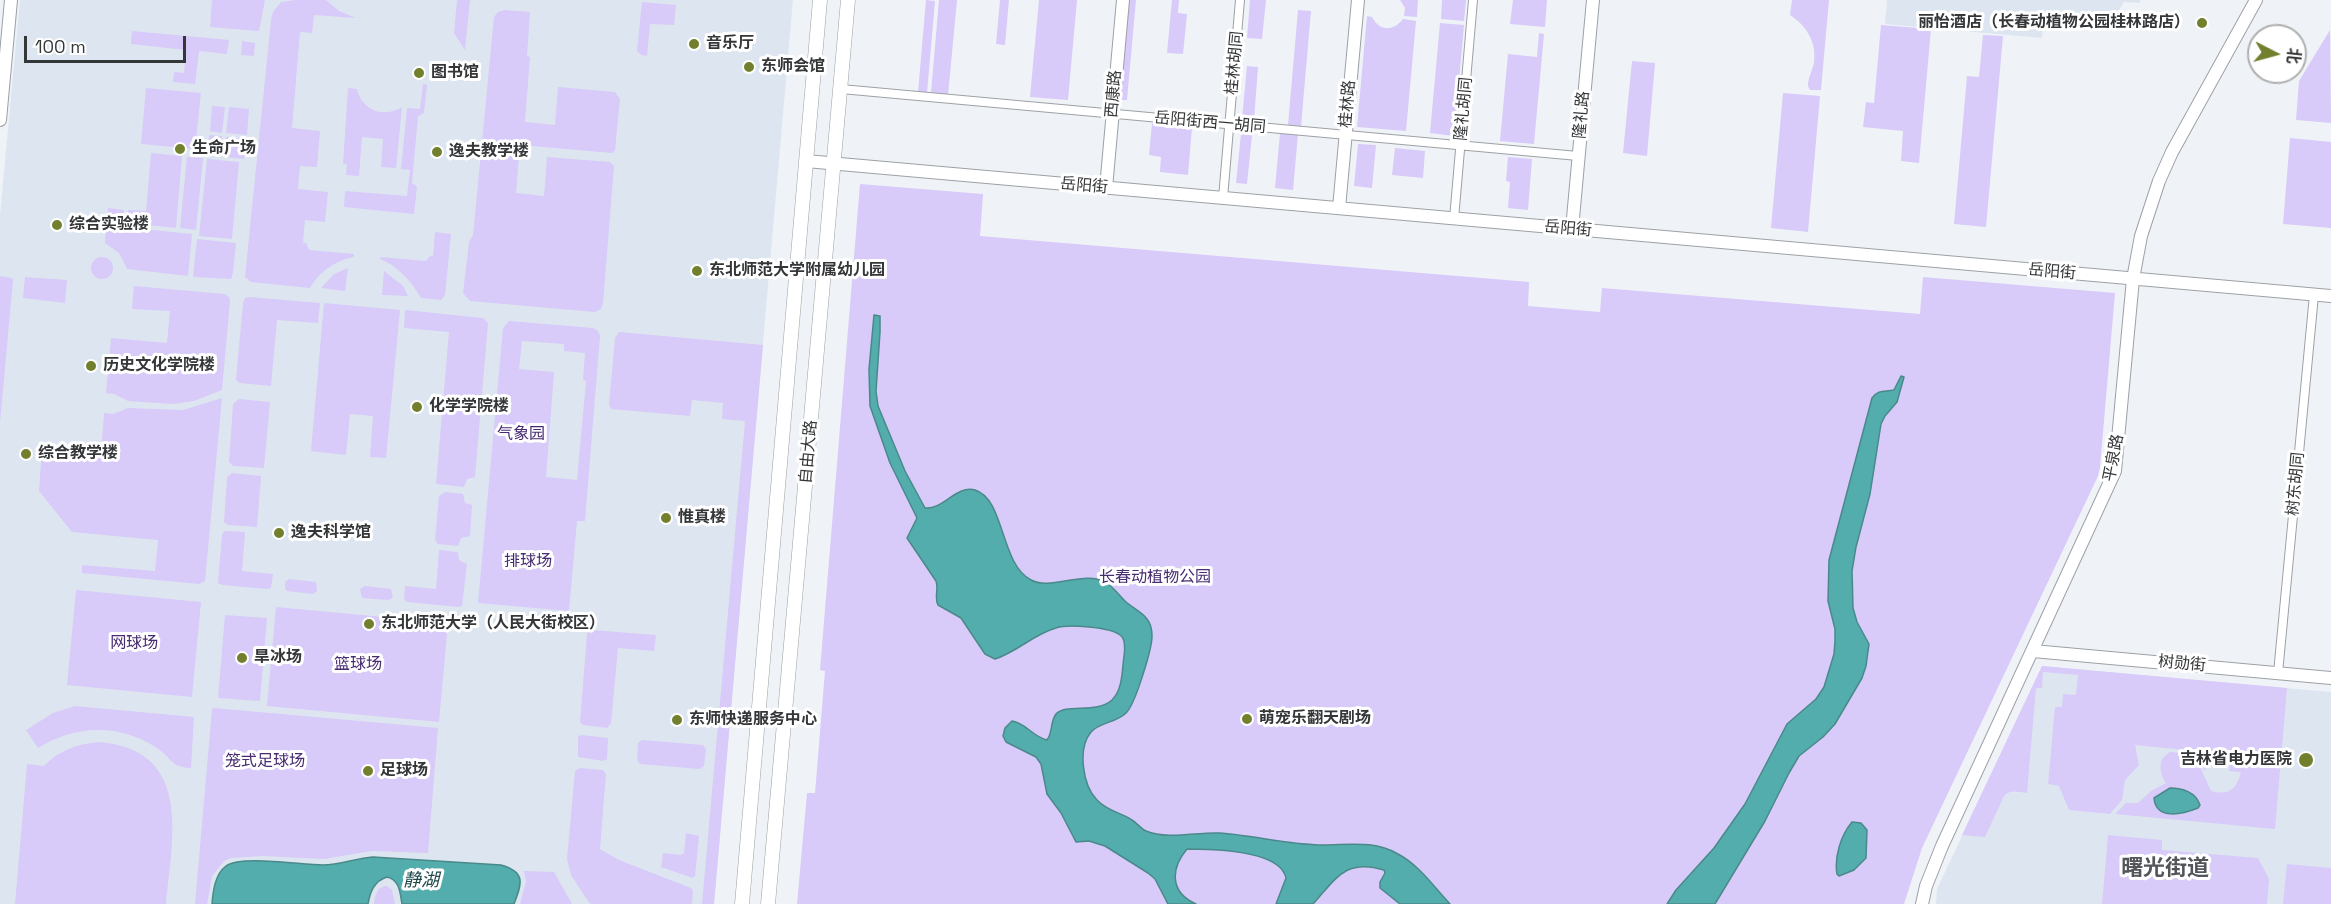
<!DOCTYPE html>
<meta charset="utf-8">
<style>
body{margin:0}
#map{position:relative;width:2331px;height:904px;overflow:hidden;background:#eff3f8;font-family:"Space Grotesk","Noto Sans SC",sans-serif}
canvas{display:block}
.north{position:absolute;left:2247px;top:24px;width:60px;height:60px;box-sizing:border-box;background:#fff;border:2px solid #aeafaf;border-radius:50%;rotate:96deg;font-size:16px;font-weight:700;line-height:24px;text-align:center;color:#343638}
.north::after{content:'';display:block;margin:auto;width:21px;height:27px;background:#727f2d;clip-path:polygon(50% 0,100% 100%,50% 72%,0 100%)}
.scale{position:absolute;left:24px;top:36px;width:162px;height:27px;box-sizing:border-box;border:3px solid #343638;border-top:0;padding-left:8px;font-size:18px;line-height:21px;white-space:nowrap;color:#343638;-webkit-text-stroke:4px #fff;paint-order:stroke}
</style>
<div id="map">
<canvas width="2331" height="904"></canvas>
<div class="north">北</div>
<div class="scale">100 m</div>
</div>
<script>
const context = document.querySelector('canvas').getContext('2d');
context.lineJoin = 'round';
function fillPath(path, color) {
  context.fillStyle = color;
  context.fill(path, 'evenodd');
}
function stroke(path, color, width, dash) {
  context.strokeStyle = color;
  context.lineWidth = width;
  context.lineCap = dash ? 'butt' : 'round';
  context.setLineDash(dash || []);
  context.stroke(path);
}
function drawText(font, color, halo, rows, align = 'center') {
  context.font = font + ' "Space Grotesk","Noto Sans SC",sans-serif';
  context.lineWidth = 6;
  context.setLineDash([]);
  context.textBaseline = 'middle';
  context.strokeStyle = halo;
  context.fillStyle = color;
  for (const [text, x, y, turn = 0] of rows) {
    context.save();
    context.translate(x, y);
    context.rotate((+turn || 0) * Math.PI / 180);
    context.textAlign = isNaN(turn) ? turn : align;
    if (halo) context.strokeText(text, 0, 0);
    context.fillText(text, 0, 0);
    context.restore();
  }
}
fillPath(new Path2D(`
 M20,0H793L714,904H0V215Z
 M1887,0H2140V3L2124,2L2113,20L2108,23L2043,29L2042,38L1885,24Z
 M2042,666L2331,692V904H1936L1937,889Z`), '#dde6f0');
fillPath(new Path2D(`
 M212,0H265L259,31L210,27Z
 M295,0H326L339,11L356,18L314,15L312,33L300,32L292,128L320,131L317,167L300,166L298,189L328,192L325,222L305,220L303,243H306L309,250L354,254V257C336,260 319,272 310,288L251,282L245,277L271,20L273,12L281,2Z
 M457,0H470L465,50L454,33Z
 M926,0L935,1L927,93L918,92Z
 M939,0H957L948,95L931,93Z
 M1000,0H1009L1005,45L996,44Z
 M1039,0H1077L1068,100L1030,97Z
 M1128,0H1136L1127,100H1119Z
 M1172,0H1179L1178,13L1187,14L1183,54L1167,53Z
 M1250,0H1266L1262,39L1247,38Z
 M1400,0H1418L1417,17L1404,16L1405,8Z
 M1442,0H1466L1464,21L1441,19Z
 M1513,0H1547L1545,27L1510,24Z
 M1792,0H1829L1821,90H1810L1808,86C1808,78 1812,71 1814,63C1817,43 1807,26 1790,15Z
 M642,2L676,5L674,25L650,24L647,56L641,55L637,51Z
 M504,10L530,12L527,56L530,57L525,122L555,125L558,87L615,92L620,99L615,150L612,153L520,145L516,193L544,196L547,157L610,162L614,166L603,303L601,309L595,312L470,301L463,293L469,242L473,235L494,17L498,12Z
 M1298,10L1311,11L1301,126L1288,125Z
 M1367,16L1372,17C1379,31 1393,32 1403,19L1416,21L1406,131L1357,127Z
 M1440,23L1464,25L1454,136L1430,133Z
 M1881,25L1931,29L1919,163L1901,161L1903,131L1863,127L1866,102L1874,103Z
 M2330,30L2331,123L2296,120L2299,81Z
 M132,31L229,40L227,54L199,51L195,84L173,82L174,72L184,73L186,50L131,44Z
 M1539,33L1544,34L1534,144L1500,141L1508,54L1537,57Z
 M1983,35L2003,36L1986,227L1954,224L1967,76L1979,77Z
 M242,41L255,43L254,56L241,55Z
 M1632,61L1655,63L1647,156L1623,153Z
 M1247,66L1258,67L1254,120L1242,119Z
 M423,84L427,85L424,113L418,116L412,183L417,187L414,214L344,207L345,191L407,196L410,170L401,169L407,108L420,109Z
 M146,88L201,93L195,149L141,144Z
 M348,88L357,89C362,110 383,119 402,107L396,168L381,167L383,139L362,137L359,176L346,175L347,164H343Z
 M1783,93L1820,96L1808,232L1771,228Z
 M212,106L225,107L222,133L210,131Z
 M229,107L249,109L247,135L226,133Z
 M1152,123L1192,127L1188,175L1160,172L1161,157L1149,155Z
 M1280,133L1298,134L1293,190L1275,188Z
 M1241,134L1252,135L1247,184L1236,183Z
 M209,135L222,136L220,157L208,156Z
 M226,137L246,139L244,159L224,157Z
 M2290,138L2331,142V228L2283,224Z
 M1358,144L1376,145L1372,188L1354,186Z
 M1395,148L1425,151L1423,178L1392,175Z
 M151,153L182,156L176,228L127,223L128,210L146,211Z
 M187,157L203,158L196,230L180,228Z
 M1508,157L1532,159L1528,210L1508,208L1510,182L1506,181Z
 M207,159L239,162L232,239L199,236Z
 M860,184L983,194L980,236L1529,282L1528,306L1600,312L1602,288L1920,314L1923,277L2115,293L2100,467L2098,476L1922,848L1904,904H797L807,793H815L825,671L820,670Z
 M108,208L124,210L123,227L192,234L188,276L127,269L119,253L105,243Z
 M435,232L451,234L445,295L441,300L421,298C411,281 399,267 380,259L381,257L426,261L430,256H433Z
 M197,239L236,243L233,273L231,279L193,277Z
 M91 268a11 11 0 1 1 22 0a11 11 0 1 1-22 0Z
 M348,268L345,291L321,288L334,274Z
 M384,271L403,286L408,296L382,295Z
 M0,276L12,278L13,280L0,423Z
 M25,277L67,280L65,303L23,298Z
 M134,286L224,294L229,297L230,301L222,390L194,401L173,404L128,401L114,394L106,393L111,338L167,343L170,311L132,309Z
 M250,297L320,303L318,323L277,320L271,386L240,383L236,380L243,303L245,298Z
 M324,303L400,310L386,458L370,457L373,416L350,414L346,455L311,451Z
 M405,310L483,318L488,323L475,477L467,479L464,487L436,484L449,332L404,328Z
 M509,321L593,328L598,331L600,336L585,521H577L569,611L478,603L503,328ZM522,341L564,344V351L585,353L583,380L586,381L577,480L546,477L554,372L519,369Z
 M619,332L763,345L714,904H702L745,421L722,419L723,403L692,400L690,416L611,409L609,404L615,338Z
 M222,398L205,581L199,584L82,573V565L155,571L158,540L72,532L39,491L42,447L101,452L104,413L113,414L128,408L183,410Z
 M239,399L270,402L264,468L233,466L229,462L233,404Z
 M232,473L261,476L257,527L228,525L224,522L227,477Z
 M445,492L463,494L465,503L472,505L470,536L461,538L458,546L438,544L435,540L439,496Z
 M224,531L245,532L242,571L273,574L271,588L267,589L222,585L218,583L222,535Z
 M439,550L458,552L459,560L467,564L462,606L458,607L407,602L404,599L405,586L436,589Z
 M289,579L316,582L317,591L313,594L287,591L285,588V582Z
 M365,586L391,589L393,598L388,600L362,598L360,589Z
 M76,590L201,602L192,697L67,685Z
 M276,607L448,623L439,722L267,706Z
 M225,615L267,618L260,701L218,698Z
 M592,630L656,635L654,651L618,648L611,723L607,728L583,725L580,722L587,634Z
 M2042,666L2287,688L2275,829L2115,814L2126,803H2138L2151,791L2166,783C2159,772 2157,759 2170,752L2187,753L2200,767L2211,791C2229,796 2237,789 2241,772L2229,771L2230,761L2208,759L2205,771L2192,753L2226,756V754L2135,745L2139,765L2125,780L2122,800L2110,814L2069,810L2059,786L2048,784L2055,707H2062L2063,694L2076,695L2078,675L2043,672L2042,688H2036L2027,793C2018,792 2010,789 2004,796L1985,837L1962,835Z
 M75,706L194,717L191,768C170,767 173,759 157,748C119,723 75,725 38,748L26,730L53,713Z
 M214,708L438,728L428,853L372,851L324,859L263,856L231,858L224,861L212,876L207,904H195L212,709Z
 M581,735L608,738L607,759L603,761L578,757V737Z
 M642,740L703,745L706,749L704,766L699,769L640,764L637,760L638,743Z
 M99,742C194,750 172,839 166,904H15L27,764L44,766C59,750 78,744 99,742Z
 M580,768L603,770L606,774L600,849L619,860L691,888L693,891L692,904H591L588,901L571,875L567,859L575,771Z
 M686,833L699,836L695,876L693,878L661,867L663,853L681,855L684,853Z
 M2108,835L2162,840V850L2258,858L2269,879L2267,904H2102Z
 M2287,864L2331,868V904H2283Z
 M524,871L554,872L572,904H520L526,882Z
 M387,886L392,890L395,904H374C375,896 377,886 387,886Z`), '#d8caf9');
const water = new Path2D(`
 M874,315L880,316V332L876,391L878,406L905,471L925,508C943,510 956,485 975,490C1005,499 1000,564 1031,580C1051,591 1085,569 1107,583C1114,588 1120,596 1126,602C1133,608 1142,612 1147,619C1151,624 1152,630 1152,636C1152,649 1135,705 1126,713C1116,723 1100,722 1091,732C1077,749 1083,786 1097,800C1108,812 1121,812 1132,820C1137,823 1141,829 1146,831C1168,840 1196,832 1219,833C1253,835 1288,845 1323,845C1349,845 1374,840 1398,854C1419,865 1434,887 1450,904H1400L1380,888V882L1385,873L1384,870C1345,858 1336,879 1313,904H1276L1286,878C1280,850 1211,849 1187,849C1171,868 1169,892 1196,904H1168L1155,879L1148,873L1105,846L1089,841L1076,842L1061,813L1047,794L1041,764L1036,757L1006,742L1003,736L1005,728L1012,721C1026,723 1033,737 1047,740C1053,732 1050,722 1056,714C1066,703 1097,714 1112,700C1123,689 1122,670 1124,656C1125,649 1126,639 1120,635C1110,627 1068,624 1056,628C1034,634 1017,652 995,659L985,654L961,618L938,605C934,598 939,589 936,581L907,538L917,518L890,463L870,406L869,369Z
 M1901,376L1904,377L1897,402L1885,416L1881,424L1870,494L1856,547L1852,571L1853,608L1857,622L1869,644L1866,666L1862,678L1835,724L1823,737L1799,756L1789,773L1765,821L1715,904H1667L1676,890L1714,848L1745,804L1787,724L1816,699L1824,687L1834,654L1835,641V629L1828,601L1829,560L1872,398C1879,389 1884,392 1894,390Z
 M2170,788C2182,788 2196,792 2200,805L2198,808C2183,814 2156,821 2154,798Z
 M1852,822L1861,823L1867,830L1866,858L1854,870L1839,876L1837,874C1834,857 1841,835 1852,822Z
 M373,857L501,865C526,872 522,883 514,904H402C400,893 400,880 387,877C374,881 370,892 368,904H212C213,891 215,874 226,866C242,855 301,865 323,865C340,865 356,858 373,857Z`);
fillPath(water, '#54adad');
stroke(water, '#4a898a', 1.5);
const street = new Path2D(`
 M841,89L1578,156
 M1223,198L1240,0
 M1454,219L1473,0
 M2278,673L2314,295`);
const secondary = new Path2D(`
 M0,120L11,0
 M806,161L2331,296
 M1106,188L1123,0
 M1339,208L1358,0
 M1572,229L1593,0
 M2033,651L2331,678
 M1922,904L1926,886L1942,846L2115,471L2133,279L2141,236L2159,181L2172,152L2256,0`);
const primary = new Path2D(`
 M742,904L820,0
 M768,904L848,0`);
stroke(street, '#9da1a5', 10);
stroke(secondary, '#9da1a5', 14);
stroke(primary, '#9da1a5', 15);
stroke(street, '#fff', 8);
stroke(secondary, '#fff', 12);
stroke(primary, '#fff', 14);
for (const [x, y, r, color] of [
 [2202,23,6,"#727f2d"],
 [694,44,6,"#727f2d"],
 [749,67,6,"#727f2d"],
 [419,73,6,"#727f2d"],
 [180,149,6,"#727f2d"],
 [437,152,6,"#727f2d"],
 [57,225,6,"#727f2d"],
 [697,271,6,"#727f2d"],
 [91,366,6,"#727f2d"],
 [417,407,6,"#727f2d"],
 [26,454,6,"#727f2d"],
 [666,518,6,"#727f2d"],
 [279,533,6,"#727f2d"],
 [369,624,6,"#727f2d"],
 [242,658,6,"#727f2d"],
 [1247,719,6,"#727f2d"],
 [677,720,6,"#727f2d"],
 [2306,760,8,"#727f2d"],
 [368,771,6,"#727f2d"]
]) {
  const dot = new Path2D();
  dot.arc(x, y, r, 0, 2 * Math.PI);
  context.fillStyle = color;
  context.fill(dot);
  stroke(dot, '#fff', 2);
}
drawText('bold 16px', '#343638', '#fff', [
 ["丽怡酒店（长春动植物公园桂林路店）",2190,23,"right"],
 ["音乐厅",706,44],
 ["东师会馆",761,67],
 ["图书馆",431,73],
 ["生命广场",192,149],
 ["逸夫教学楼",449,152],
 ["综合实验楼",69,225],
 ["东北师范大学附属幼儿园",709,271],
 ["历史文化学院楼",103,366],
 ["化学学院楼",429,407],
 ["综合教学楼",38,454],
 ["惟真楼",678,518],
 ["逸夫科学馆",291,533],
 ["东北师范大学（人民大街校区）",381,624],
 ["旱冰场",254,658],
 ["萌宠乐翻天剧场",1259,719],
 ["东师快递服务中心",689,720],
 ["吉林省电力医院",2292,760,"right"],
 ["足球场",380,771]
], 'left');
drawText('16px', '#343638', '#fff', [
 ["桂林胡同",1235,63,-85],
 ["西康路",1114,94,-85],
 ["桂林路",1348,104,-85],
 ["隆礼胡同",1464,109,-85],
 ["隆礼路",1582,115,-85],
 ["岳阳街西一胡同",1210,123,5],
 ["岳阳街",1084,186,5],
 ["岳阳街",1568,229,5],
 ["岳阳街",2052,272,5],
 ["自由大路",809,452,-85],
 ["平泉路",2114,458,-79],
 ["树东胡同",2296,484,-85],
 ["树勋街",2182,664,5]
]);
drawText('16px', '#472c71', '#fff', [
 ["气象园",521,435],
 ["排球场",528,562],
 ["长春动植物公园",1155,578],
 ["网球场",134,644],
 ["篮球场",358,665],
 ["笼式足球场",265,762]
]);
drawText('italic 18px', '#1f4948', '#fff', [
 ["静湖",421,881]
]);
drawText('bold 22px', '#525559', '#fff', [
 ["曙光街道",2165,869]
]);
</script>
